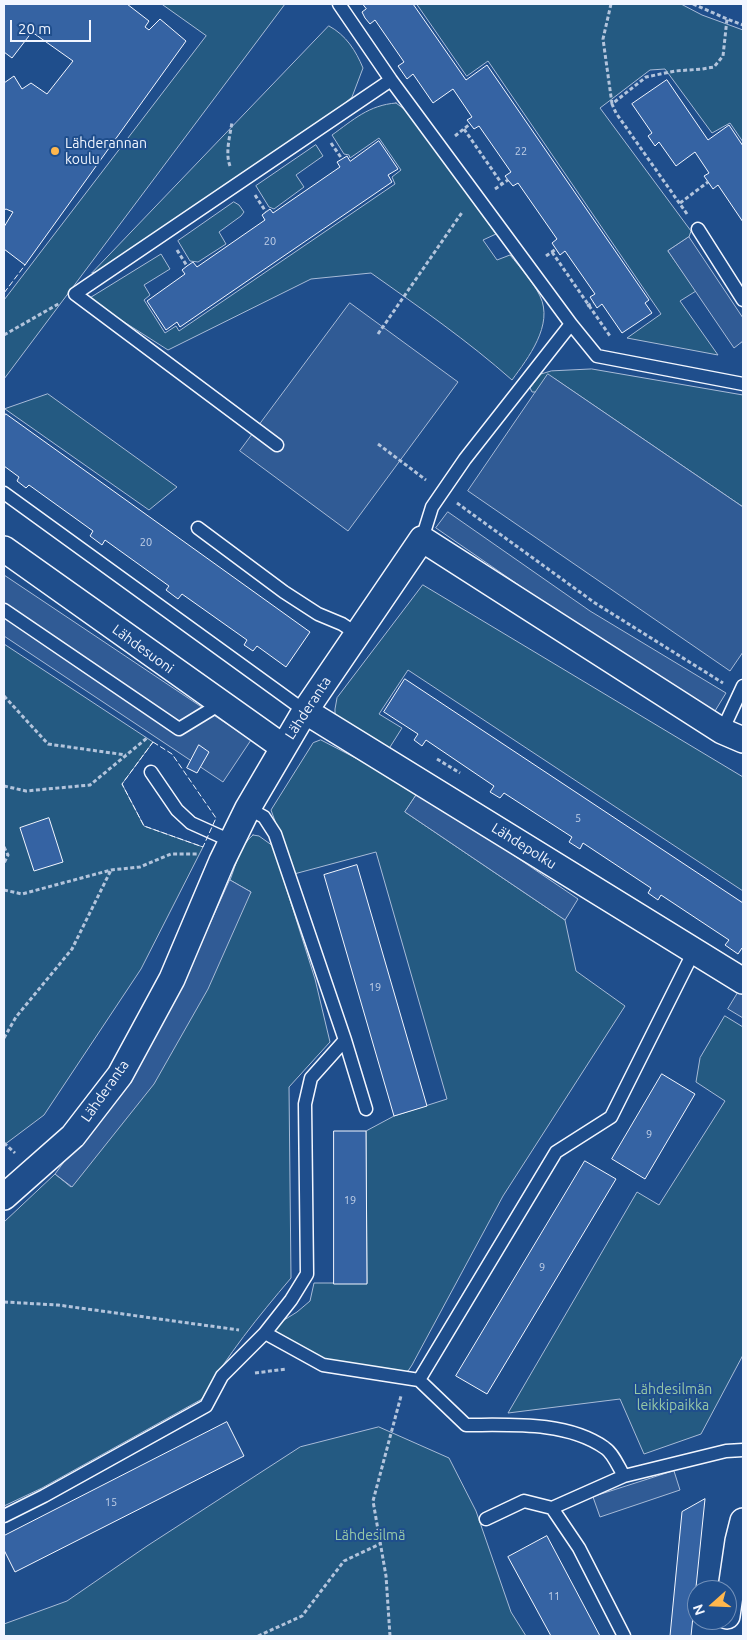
<!DOCTYPE html>
<meta charset="utf-8">
<style>
body{margin:0}
#map{position:relative;width:747px;height:1640px;overflow:hidden;background:#1f4e8c;font-family:Ubuntu,sans-serif}
canvas{display:block}
.frame{position:absolute;inset:0;border:5px solid #f2f6ff;pointer-events:none}
.north{position:absolute;left:687px;top:1580px;width:50px;height:50px;box-sizing:border-box;background:#1f4e8c;border:1px solid #7391ba;border-radius:50%;rotate:250deg;font-size:14px;font-weight:700;line-height:20px;text-align:center;color:#f2f6ff}
.north::after{content:'';display:block;margin:auto;width:18px;height:22px;background:#ffb74d;clip-path:polygon(50% 0,100% 100%,50% 72%,0 100%)}
.scale{position:absolute;left:10px;top:20px;width:81px;height:22px;box-sizing:border-box;border:2px solid #f2f6ff;border-top:0;padding-left:6px;font-size:15px;line-height:18px;white-space:nowrap;color:#f2f6ff;-webkit-text-stroke:4px #1f4e8c;paint-order:stroke}
</style>
<div id="map">
<canvas width="747" height="1640"></canvas>
<div class="frame"></div>
<div class="north">N</div>
<div class="scale">20 m</div>
</div>
<script>
const context = document.querySelector('canvas').getContext('2d');
context.lineJoin = 'round';
function fillPath(path, color) {
  context.fillStyle = color;
  context.fill(path, 'evenodd');
}
function stroke(path, color, width, dash) {
  context.strokeStyle = color;
  context.lineWidth = width;
  context.lineCap = dash ? 'butt' : 'round';
  context.setLineDash(dash || []);
  context.stroke(path);
}
function drawText(font, color, halo, rows, align = 'center') {
  context.font = font + ' Ubuntu,sans-serif';
  context.lineWidth = 4;
  context.setLineDash([]);
  context.textBaseline = 'middle';
  context.strokeStyle = halo;
  context.fillStyle = color;
  for (const [text, x, y, turn = 0] of rows) {
    context.save();
    context.translate(x, y);
    context.rotate((+turn || 0) * Math.PI / 180);
    context.textAlign = isNaN(turn) ? turn : align;
    if (halo) context.strokeText(text, 0, 0);
    context.fillText(text, 0, 0);
    context.restore();
  }
}
const green = new Path2D(`
 M162,4H285L4,379V300L206,36Z
 M417,4H681L702,15L743,30V142L730,123L712,133L665,69L650,70L600,108L691,231L689,237L668,251L696,291L680,301L718,355L627,338L661,314L488,61L467,76Z
 M329,26C346,35 356,51 363,68L352,97L335,112L105,269L92,273Z
 M396,103L408,112L496,234L483,240L497,260L510,255C519,266 534,283 540,296C554,325 528,358 512,380C468,341 419,307 371,273L311,279L168,350L88,299L161,254L170,269L144,285L150,295L144,300L165,333L176,326L179,331L395,184L392,177L401,170L379,138L350,158L349,155L344,154L332,135C353,120 369,105 396,103Z
 M316,145L323,156L296,175L304,187L274,209L269,207L256,186Z
 M234,202L239,205L244,212L241,216L219,232L226,244L198,262L190,261L178,241Z
 M592,369L743,395V507L555,379L538,392H532L530,388L541,374L551,371Z
 M48,394L177,487L149,510L5,409Z
 M423,585L743,777V891L408,670L379,714L402,728L385,755L335,721V709L337,698Z
 M4,644L153,742L122,784L144,826L203,847L141,969L44,1115L4,1145Z
 M321,740L419,791L405,812L565,920L576,971L625,1006L503,1196L412,1365L408,1371L401,1373L325,1361L275,1335L276,1325L297,1312L310,1301L314,1283H367L366,1131L394,1116L447,1099L376,852L294,874L271,810L313,743Z
 M253,835L259,836L273,846L315,979L330,1042L289,1087L291,1278C258,1317 227,1355 202,1399L42,1488L4,1506V1222L55,1174L71,1187L251,892L230,880C236,865 240,845 253,835Z
 M725,1016L743,1027V1355L701,1434L644,1454L620,1399L508,1413L637,1192L659,1205L725,1101L696,1082L700,1058Z
 M379,1427L449,1458L476,1511L511,1612L526,1636H4V1624L67,1601L147,1546L300,1447Z`);
fillPath(green, '#245a82');
stroke(green, '#a8bbd7', 1);
const parking = new Path2D(`
 M689,237L743,318V341L734,348L668,251Z
 M350,303L458,382L348,531L240,451Z
 M548,374L743,507V652L730,671L468,491Z
 M448,512L590,611L726,693L715,711L581,628L436,528Z
 M4,575L251,740L223,782L4,636Z
 M419,791L578,899L565,920L405,812Z
 M230,880L251,892L208,989L154,1084L72,1187L55,1174L135,1066L183,983Z
 M739,991L743,993V1018L728,1009Z
 M674,1471L680,1490L600,1517L593,1497Z`);
fillPath(parking, '#305b95');
stroke(parking, '#a8bbd7', 1);
const building = new Path2D(`
 M4,4H127L149,21L145,27L149,30L160,19L186,41L25,265L4,249V227L13,212L6,209L4,210V83L14,76L22,89L31,83L47,94L73,61L32,32L12,58L4,52Z
 M363,4H413L466,80L487,65L649,300L645,303L652,313L622,333L602,304L597,308L590,297L595,294L565,251L560,255L552,243L557,239L518,183L513,186L508,180L505,176L511,172L479,126L474,129L467,120L472,117L453,89L433,103L413,74L407,79L398,66L404,62L375,20L370,24L365,18L362,12L366,9Z
 M667,80L708,140L729,125L743,146V222L718,185L713,189L704,176L709,173L695,152L676,166L659,142L655,146L648,136L652,133L632,104Z
 M379,141L398,169L388,175L392,182L180,327L177,322L166,330L147,301L185,274L182,270L187,266L193,262L197,267L265,220L262,215L270,209L273,213L340,167L337,162L347,156L350,161Z
 M6,414L310,632L286,667L257,646L253,651L244,645L247,640L182,594L178,599L166,590L169,586L105,540L102,545L90,536L93,531L29,485L26,488L17,481L19,477L4,466V417Z
 M405,679L743,903V949L742,948L738,954L725,945L729,940L661,895L658,900L648,893L651,888L583,843L580,849L569,842L572,837L504,793L500,798L490,792L494,786L426,740L422,746L414,740L418,734L384,712Z
 M199,745L209,752L197,773L187,768Z
 M49,818L63,862L34,871L20,828Z
 M357,865L427,1106L394,1116L324,875Z
 M662,1074L695,1094L645,1179L612,1159Z
 M334,1131H366L367,1284H334Z
 M585,1161L616,1179L487,1394L456,1376Z
 M227,1422L244,1456L15,1572L4,1550V1536Z
 M705,1499L691,1636H670L682,1512Z
 M547,1536L600,1636H551L508,1557Z`);
fillPath(building, '#3563a3');
stroke(building, '#f2f6ff', 1);
const lane = new Path2D(`
 M339,4L391,80L571,324
 M698,229L743,300
 M277,445L75,294L391,80
 M4,493L305,711
 M198,528L284,592L318,614L342,624L357,634
 M422,539L432,507L465,459L571,324L597,356L743,384
 M4,610L179,729L220,704
 M722,731L743,686
 M151,772L177,810L191,823L231,841
 M248,808L264,817L275,834L345,1040L311,1078L305,1104L307,1274L291,1300L265,1333
 M345,1040L366,1109
 M419,1380L556,1152L611,1117L694,951
 M4,1516L44,1496L206,1406L222,1376L265,1333L323,1365L419,1380L466,1425C510,1425 567,1421 605,1448C613,1453 619,1468 624,1476
 M486,1519L524,1501L552,1508
 M624,1636L579,1548L552,1508L624,1476L726,1451L743,1450`);
const street = new Path2D(`
 M4,549L283,747
 M305,711L743,981
 M4,1197L73,1136L120,1075L172,979L222,861L248,808L305,711L422,539L722,731L743,740
 M727,1616L738,1541L743,1521`);
stroke(lane, '#f2f6ff', 15);
stroke(street, '#f2f6ff', 28);
stroke(new Path2D(`
 M611,4L603,39L612,104
 M693,4L727,19L743,25
 M464,129L502,184
 M455,136L470,124
 M331,143L342,159
 M230,166C225,153 230,136 232,122
 M495,189L508,180
 M255,195L266,212
 M680,203L708,182
 M687,214L616,113L612,104L646,77L675,71L702,69L714,67L723,56L727,19
 M177,250L187,266
 M552,252L610,336
 M546,256L556,249
 M587,306L593,303
 M378,334L463,211
 M4,335L60,303
 M378,444L426,480
 M457,503L595,603L723,683
 M4,696L48,744L126,755
 M437,759L460,773
 M4,786L26,791L90,785L147,738
 M4,847L8,855L4,863
 M4,890L22,894L111,870L140,867L171,854H198
 M4,1038L16,1017L72,949L111,870
 M4,1143L15,1153
 M4,1302L58,1305L239,1330
 M255,1373L286,1369
 M258,1636L302,1616L344,1561L380,1544
 M390,1636L386,1576L373,1501L401,1396`), '#b3c4dc', 3, [4, 2.5]);
stroke(lane, '#1f4e8c', 12);
stroke(street, '#1f4e8c', 25);
stroke(new Path2D(`
 M4,293L25,265
 M153,742L172,754L216,818L203,847L144,826L122,784Z`), '#f2f6ff', 1, [6, 2.5]);
for (const [x, y, r, color] of [
 [55,151,5,"#ffb74d"]
]) {
  const dot = new Path2D();
  dot.arc(x, y, r, 0, 2 * Math.PI);
  context.fillStyle = color;
  context.fill(dot);
  stroke(dot, '#1f4e8c', 2);
}
drawText('11px', '#c3d1e8', null, [
 ["22",521,151],
 ["20",270,241],
 ["20",146,542],
 ["5",578,818],
 ["19",375,987],
 ["9",649,1134],
 ["19",350,1200],
 ["9",542,1267],
 ["15",111,1502],
 ["11",554,1596]
]);
drawText('14px', '#f2f6ff', '#1f4e8c', [
 ["Lähderannan",65,143],
 ["koulu",65,159]
], 'left');
drawText('14px', '#f2f6ff', '#1f4e8c', [
 ["Lähdesuoni",143,649,36],
 ["Lähderanta",308,708,-57],
 ["Lähdepolku",524,846,32],
 ["Lähderanta",105,1091,-55]
]);
drawText('14px', '#97c8a6', '#1f4e8c', [
 ["Lähdesilmän",673,1389],
 ["leikkipaikka",673,1405],
 ["Lähdesilmä",370,1535]
]);
</script>
